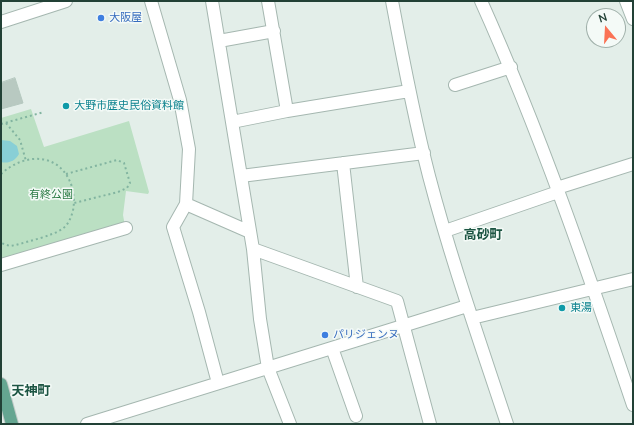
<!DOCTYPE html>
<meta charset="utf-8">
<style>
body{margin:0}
#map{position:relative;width:634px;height:425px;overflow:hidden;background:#e3eee9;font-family:Mulish,sans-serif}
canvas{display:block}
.frame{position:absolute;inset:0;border:2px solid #224136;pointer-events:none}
.north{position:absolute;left:586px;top:8px;width:40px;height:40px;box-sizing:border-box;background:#f4faf7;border:1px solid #a0b0aa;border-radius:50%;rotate:342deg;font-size:11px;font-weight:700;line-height:16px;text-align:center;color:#224136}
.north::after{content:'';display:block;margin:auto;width:14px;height:18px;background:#fa7255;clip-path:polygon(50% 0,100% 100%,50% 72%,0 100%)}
</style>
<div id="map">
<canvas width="634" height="425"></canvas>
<div class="frame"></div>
<div class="north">N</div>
</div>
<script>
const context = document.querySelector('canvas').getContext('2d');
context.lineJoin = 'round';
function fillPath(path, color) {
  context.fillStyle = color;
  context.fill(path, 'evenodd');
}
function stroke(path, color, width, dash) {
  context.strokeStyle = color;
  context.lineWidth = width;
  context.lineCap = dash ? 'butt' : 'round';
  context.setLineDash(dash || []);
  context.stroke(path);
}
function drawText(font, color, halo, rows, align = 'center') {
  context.font = font + ' Mulish,"Noto Sans JP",sans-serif';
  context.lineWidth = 3;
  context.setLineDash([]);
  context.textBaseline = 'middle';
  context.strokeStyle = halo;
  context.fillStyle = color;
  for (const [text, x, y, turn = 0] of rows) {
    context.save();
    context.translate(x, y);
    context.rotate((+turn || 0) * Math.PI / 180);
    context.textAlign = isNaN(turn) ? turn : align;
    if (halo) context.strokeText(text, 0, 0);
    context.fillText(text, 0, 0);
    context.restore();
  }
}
fillPath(new Path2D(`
 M31,109L44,147L129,121L149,192L148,194L126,191L123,215L125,226L96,231L1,262V118Z`), '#bbe0c3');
fillPath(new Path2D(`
 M1,140L10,141L17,146L19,154C15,161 8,164 1,162Z`), '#88cfd6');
const building = new Path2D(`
 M15,78L23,103L1,109V83Z`);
fillPath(building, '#b8c9c1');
stroke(building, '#b5c8bf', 1);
const minor = new Path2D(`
 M151,1L180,100L189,149L186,204L173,227L199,312L218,383
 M212,1L253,249L260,319L268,368L290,424
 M268,1L287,111
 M392,1C403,60 414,118 429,176C451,260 480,342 507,424
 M481,1C540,132 587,269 633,405
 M626,1L633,19
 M1,22L66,1
 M219,41L274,31
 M455,85L511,67
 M232,122L287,111L409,91
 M343,163L357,287
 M241,176L424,153
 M557,188L633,164
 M186,204L250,232
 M445,231L558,192
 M253,249L397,301L430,424
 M1,265L126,228
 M472,318L633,279
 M332,348L356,416
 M87,424L467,306`);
const major = new Path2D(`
 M1,384L12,424`);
stroke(minor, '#a5b7b0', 14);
stroke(major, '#c1cac7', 14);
stroke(new Path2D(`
 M6,123L20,140L26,161
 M1,124L44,112
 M1,174C25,152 61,152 72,187C74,196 75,205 72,214C70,220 67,226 62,229C52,236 29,241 16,245L10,246L1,243
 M66,174L117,160L124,163L130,183L127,188L118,192L74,203`), '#82b4a0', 2, [2, 3]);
stroke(minor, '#fff', 12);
stroke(major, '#65a691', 12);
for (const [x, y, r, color] of [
 [101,18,4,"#3f7fe0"],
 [66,106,4,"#0f9aa8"],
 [562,308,4,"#0f9aa8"],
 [325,335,4,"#3f7fe0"]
]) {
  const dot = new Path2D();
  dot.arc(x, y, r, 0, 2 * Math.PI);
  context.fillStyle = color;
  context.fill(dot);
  stroke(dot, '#f4faf7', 1.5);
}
drawText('11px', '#366cbe', '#f4faf7', [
 ["大阪屋",109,18],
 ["パリジェンヌ",333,335]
], 'left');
drawText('11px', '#0d838f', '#f4faf7', [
 ["大野市歴史民俗資料館",74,106],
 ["東湯",570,308]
], 'left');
drawText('11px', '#297a43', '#f4faf7', [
 ["有終公園",51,195]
]);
drawText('bold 13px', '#1c5543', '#f4faf7', [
 ["高砂町",483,235],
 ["天神町",31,391]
]);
</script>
